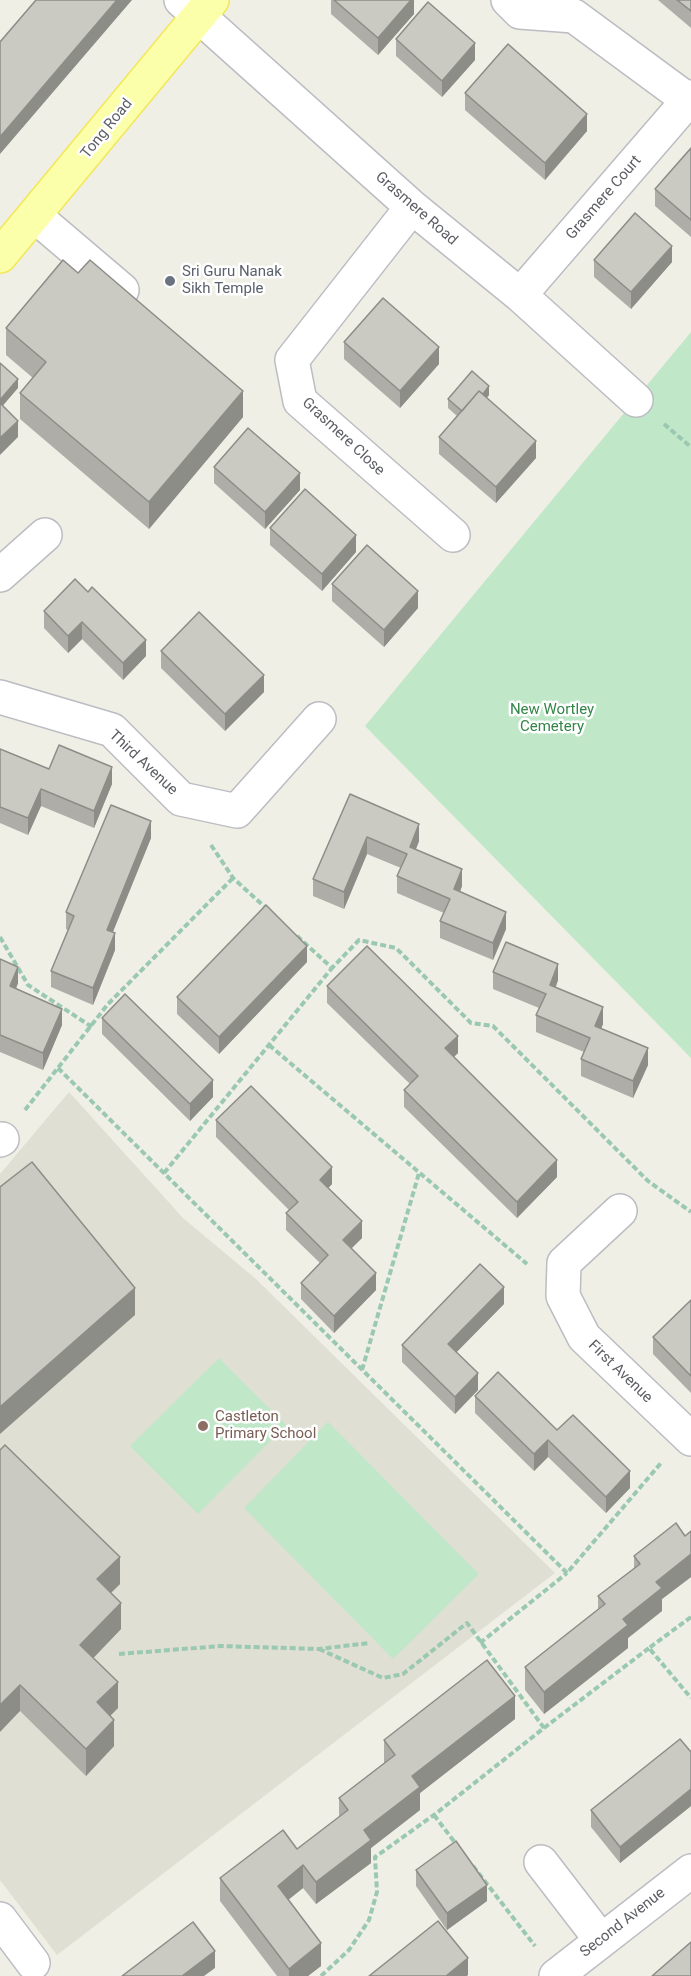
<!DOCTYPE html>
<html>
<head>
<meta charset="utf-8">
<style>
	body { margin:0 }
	canvas { display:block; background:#efefe5 }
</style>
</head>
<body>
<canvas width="691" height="1976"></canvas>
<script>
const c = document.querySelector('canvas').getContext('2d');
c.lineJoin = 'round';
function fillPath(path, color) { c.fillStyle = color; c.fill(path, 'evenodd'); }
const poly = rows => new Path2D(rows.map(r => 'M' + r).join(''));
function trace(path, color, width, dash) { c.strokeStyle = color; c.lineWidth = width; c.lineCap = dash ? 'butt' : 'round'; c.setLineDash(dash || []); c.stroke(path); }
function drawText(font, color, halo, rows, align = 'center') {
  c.font = font + ' Roboto,sans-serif'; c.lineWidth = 5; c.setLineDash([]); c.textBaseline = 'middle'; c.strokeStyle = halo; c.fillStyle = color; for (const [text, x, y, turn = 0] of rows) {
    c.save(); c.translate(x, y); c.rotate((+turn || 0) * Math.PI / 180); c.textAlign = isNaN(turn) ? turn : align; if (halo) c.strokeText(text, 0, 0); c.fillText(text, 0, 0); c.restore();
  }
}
const education = poly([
	[69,1092,183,1218,256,1279,555,1573,57,1955,0,1880,0,1174]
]);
const green = poly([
	[691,332,691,1058,365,726],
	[219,1358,286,1425,198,1514,130,1446],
	[328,1422,479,1574,393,1659,244,1508]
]);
const path = poly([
	[664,424,691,447],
	[211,845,233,878,267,909],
	[297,936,332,968,359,940,396,948,471,1023,493,1026,648,1181,691,1212],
	[0,937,28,985,92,1027],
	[269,1045,527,1264],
	[58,1068,567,1573,661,1463],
	[25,1110,108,1004,233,878],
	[164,1173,332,968],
	[362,1370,419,1173],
	[691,1617,649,1648,691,1698],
	[480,1643,567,1573],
	[319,1649,383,1678,403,1674,467,1623,544,1728],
	[119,1654,221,1646,319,1649,369,1643],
	[434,1815,456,1844],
	[473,1866,535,1946],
	[321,1976,349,1950,369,1920,377,1892,375,1857,434,1815,544,1728,649,1648]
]);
const minor = poly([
	[181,0,412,207,520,295,636,400],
	[508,0,520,12,574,16,688,100],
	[412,207,292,360,300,401,453,535],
	[35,216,122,290],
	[520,295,691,97],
	[0,575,45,535],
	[0,697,112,730,181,799,237,811,319,719],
	[0,1140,2,1139],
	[620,1211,564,1263,563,1296,584,1337,691,1439],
	[541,1862,601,1940],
	[0,1919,33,1963],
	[556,1976,691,1871]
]);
const major = poly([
	[0,256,212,0]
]);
const wall = poly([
	[331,0,414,0,414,14,378,55,331,14],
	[658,0,691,0,691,28],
	[396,39,475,60,442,97,396,56],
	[465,93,587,131,545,180,465,110],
	[691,148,691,237,655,206,655,189],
	[594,260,672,262,631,309,594,277],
	[78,273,243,417,149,529,20,419,20,393,33,378,6,355,6,328],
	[344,342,439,364,400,408,344,359],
	[489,395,487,398,536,458,496,503,439,454,439,437,457,416,448,408,448,399],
	[214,467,300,490,265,529,214,483],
	[270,528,356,552,322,591,270,545],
	[75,579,146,656,123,680,82,639,68,653,44,628,44,611],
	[332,584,418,608,384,647,332,601],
	[161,651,264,692,225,731,161,668],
	[0,749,49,769,112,784,94,828,41,806,28,835,0,823],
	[350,794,419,841,416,849,462,886,460,892,506,929,493,960,440,938,440,921,444,913,397,893,397,876,401,868,367,854,344,909,313,896,313,879],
	[151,838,113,932,115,950,93,1005,51,987,51,971,68,930,66,929,66,912],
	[0,959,18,983,16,989,62,1025,43,1070,0,1052],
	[307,962,219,1054,177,1014,177,997],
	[493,972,558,980,556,987,603,1024,601,1029,648,1065,633,1098,581,1076,581,1059,584,1052,536,1032,536,1015,539,1008,493,989],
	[327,986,458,1053,454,1057,557,1177,517,1218,404,1107,404,1090,410,1084,327,1003],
	[102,1018,213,1097,190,1121,102,1034],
	[216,1120,332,1184,328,1188,362,1238,351,1248,376,1290,334,1333,301,1299,301,1283,320,1263,286,1230,286,1213,289,1210,216,1137],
	[691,1300,691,1393,653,1354,653,1337],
	[504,1304,456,1352,478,1390,455,1414,402,1362,402,1345],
	[475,1396,557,1430,630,1488,606,1513,548,1457,534,1471,475,1413],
	[0,1450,120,1584,111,1593,121,1629,93,1658,118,1708,110,1716,114,1746,86,1776,20,1711],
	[691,1531,691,1577,662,1599,662,1611,628,1638,628,1648,544,1714,525,1690,525,1667,598,1609,598,1596,634,1568,634,1556,685,1536],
	[515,1719,420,1793,420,1810,371,1848,371,1863,316,1904,303,1888,288,1900,321,1966,308,1976,277,1976,220,1901,220,1878,297,1849,339,1817,339,1798,384,1763,384,1740],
	[691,1752,691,1806,620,1863,591,1827,591,1810],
	[416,1870,487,1901,447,1930,416,1886]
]);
const shadedWall = poly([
	[117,0,132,0,0,154,0,137],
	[411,0,414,0,414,14,378,55,378,38],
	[475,43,475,60,442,97,442,81],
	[587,114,587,131,545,180,545,163],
	[672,246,672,262,631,309,631,292],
	[439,347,439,364,400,408,400,391],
	[18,379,18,388,0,409,0,400],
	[489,386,489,395,466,423,466,414],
	[243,391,243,417,149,529,149,502],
	[18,421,18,437,0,455,0,438],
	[536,441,536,458,496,503,496,487],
	[300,473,300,490,265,529,265,512],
	[356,535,356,552,322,591,322,574],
	[418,591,418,608,384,647,384,630],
	[82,622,82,639,68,653,68,636],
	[146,640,146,656,123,680,123,663],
	[264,675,264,692,225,731,225,714],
	[112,767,112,784,94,828,94,811],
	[41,789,41,806,28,835,28,818],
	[151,821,151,838,107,946,107,930],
	[419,824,419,841,410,864,410,847],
	[367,837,367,854,344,909,344,892],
	[462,869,462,886,454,906,454,889],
	[506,912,506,929,493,960,493,943],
	[115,933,115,950,93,1005,93,988],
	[307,946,307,962,219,1054,219,1037],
	[558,964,558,980,550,1001,550,985],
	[18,967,18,983,10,1003,10,986],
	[603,1007,603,1024,595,1043,595,1026],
	[62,1009,62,1025,43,1070,43,1053],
	[458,1036,458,1053,445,1065,445,1048],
	[648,1048,648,1065,633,1098,633,1081],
	[213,1080,213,1097,190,1121,190,1104],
	[557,1160,557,1177,517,1218,517,1202],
	[332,1167,332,1184,320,1197,320,1180],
	[362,1221,362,1238,343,1257,343,1240],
	[376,1273,376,1290,334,1333,334,1316],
	[504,1287,504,1304,448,1361,448,1344],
	[135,1288,135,1315,0,1434,0,1407],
	[478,1373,478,1390,455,1414,455,1397],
	[548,1440,548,1457,534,1471,534,1454],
	[630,1471,630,1488,606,1513,606,1497],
	[691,1554,691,1577,662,1599,662,1611,628,1638,628,1648,544,1714,544,1692,623,1619,656,1582],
	[120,1557,120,1584,97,1606,97,1579],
	[121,1603,121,1629,80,1672,80,1645],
	[118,1682,118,1708,97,1729,97,1702],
	[20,1685,20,1711,0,1732,0,1705],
	[515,1696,515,1719,420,1793,420,1810,371,1848,371,1863,316,1904,316,1882,364,1830,412,1776],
	[114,1720,114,1746,86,1776,86,1749],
	[691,1789,691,1806,620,1863,620,1847],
	[303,1865,303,1888,278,1908,278,1886],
	[487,1885,487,1901,447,1930,447,1913],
	[321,1943,321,1966,308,1976,289,1976,289,1969],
	[215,1951,215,1968,204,1976,182,1976],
	[468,1958,468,1975,467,1976,446,1976]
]);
const building = poly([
	[36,0,117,0,0,137,0,42,36,0],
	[334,0,411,0,378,38,334,0],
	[677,0,691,0,691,11,677,0],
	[428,2,475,43,442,81,396,39,428,2],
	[508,44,587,114,545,163,465,93,508,44],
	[691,148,691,220,655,189,691,148],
	[635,213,672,246,631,292,594,260,635,213],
	[63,260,78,273,90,260,243,391,149,502,20,393,46,362,6,328,63,260],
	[383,298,439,347,400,391,344,342,383,298],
	[0,363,18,379,0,400,0,363],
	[472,371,489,386,483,394,479,391,462,411,448,399,472,371],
	[479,391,536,441,496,487,439,437,479,391],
	[0,403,18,421,0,438,0,403],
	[248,428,300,473,265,512,214,467,248,428],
	[305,489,356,535,322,574,270,528,305,489],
	[367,545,418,591,384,630,332,584,367,545],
	[75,579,88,592,92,587,146,640,123,663,82,622,68,636,44,611,75,579],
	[199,612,264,675,225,714,161,651,199,612],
	[59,745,112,767,94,811,41,789,28,818,0,807,0,749,49,769,59,745],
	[350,794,419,824,410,847,462,869,454,889,506,912,493,943,440,921,450,899,397,876,407,854,367,837,344,892,313,879,350,794],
	[111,805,151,821,107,930,115,933,93,988,51,971,74,916,66,912,111,805],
	[266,905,307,946,219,1037,177,997,266,905],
	[506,942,558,964,550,985,603,1007,595,1026,648,1048,633,1081,581,1059,590,1038,536,1015,546,994,493,972,506,942],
	[367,946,458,1036,445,1048,557,1160,517,1202,404,1090,418,1076,327,986,367,946],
	[0,959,18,967,10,986,62,1009,43,1053,0,1035,0,959],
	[125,994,213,1080,190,1104,102,1018,125,994],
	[251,1086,332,1167,320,1180,362,1221,343,1240,376,1273,334,1316,301,1283,328,1255,286,1213,298,1202,216,1120,251,1086],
	[32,1162,135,1288,0,1407,0,1187,32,1162],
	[480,1264,504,1287,448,1344,478,1373,455,1397,402,1345,480,1264],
	[691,1300,691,1376,653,1337,691,1300],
	[498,1372,557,1430,573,1415,630,1471,606,1497,548,1440,534,1454,475,1396,498,1372],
	[5,1445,120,1557,97,1579,121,1603,80,1645,118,1682,97,1702,114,1720,86,1749,20,1685,0,1705,0,1450,5,1445],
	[676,1523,685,1536,691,1531,691,1554,656,1582,662,1588,623,1619,628,1625,544,1692,525,1667,605,1604,598,1596,640,1564,634,1556,676,1523],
	[487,1660,515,1696,412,1776,420,1787,364,1830,371,1840,316,1882,303,1865,278,1886,321,1943,289,1969,220,1878,283,1830,297,1849,348,1810,339,1798,395,1755,384,1740,487,1660],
	[680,1739,691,1752,691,1789,620,1847,591,1810,680,1739],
	[456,1841,487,1885,447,1913,416,1870,456,1841],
	[438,1921,468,1958,446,1976,369,1976,438,1921],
	[193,1922,215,1951,182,1976,122,1976,193,1922],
	[691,1942,691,1976,652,1976,691,1942]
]);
const markers = [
	[170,281,6,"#6b7280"],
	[203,1426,6,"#8d6e63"]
];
const streetNames = [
	["Tong Road",107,129,-51],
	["Grasmere Court",604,198,-49],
	["Grasmere Road",416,209,41],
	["Grasmere Close",343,437,43],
	["Third Avenue",143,763,43],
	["First Avenue",620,1372,44],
	["Second Avenue",623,1923,-38]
];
const worshipNames = [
	["Sri Guru Nanak",182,272],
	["Sikh Temple",182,289]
];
const parkNames = [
	["New Wortley",552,710],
	["Cemetery",552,727]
];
const educationNames = [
	["Castleton",215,1417],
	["Primary School",215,1434]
];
fillPath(education, '#dfdfd3');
fillPath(green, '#c1e7c9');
trace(minor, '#bcbdc3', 36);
trace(major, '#f3e75a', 36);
trace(path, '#9ac8b1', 4, [6, 3]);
trace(minor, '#fff', 33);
trace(major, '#fcffaa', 33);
fillPath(wall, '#aeada7');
fillPath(shadedWall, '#8d8d88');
fillPath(building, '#cac9c2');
trace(building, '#8d8d88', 1.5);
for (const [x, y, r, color] of markers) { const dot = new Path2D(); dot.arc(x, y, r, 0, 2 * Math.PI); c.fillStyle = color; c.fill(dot); trace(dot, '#fff', 2); }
drawText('15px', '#5d5f65', '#fff', streetNames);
drawText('15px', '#5b616d', '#fff', worshipNames, 'left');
drawText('15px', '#348548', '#fff', parkNames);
drawText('15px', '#785e54', '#fff', educationNames, 'left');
</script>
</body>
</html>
